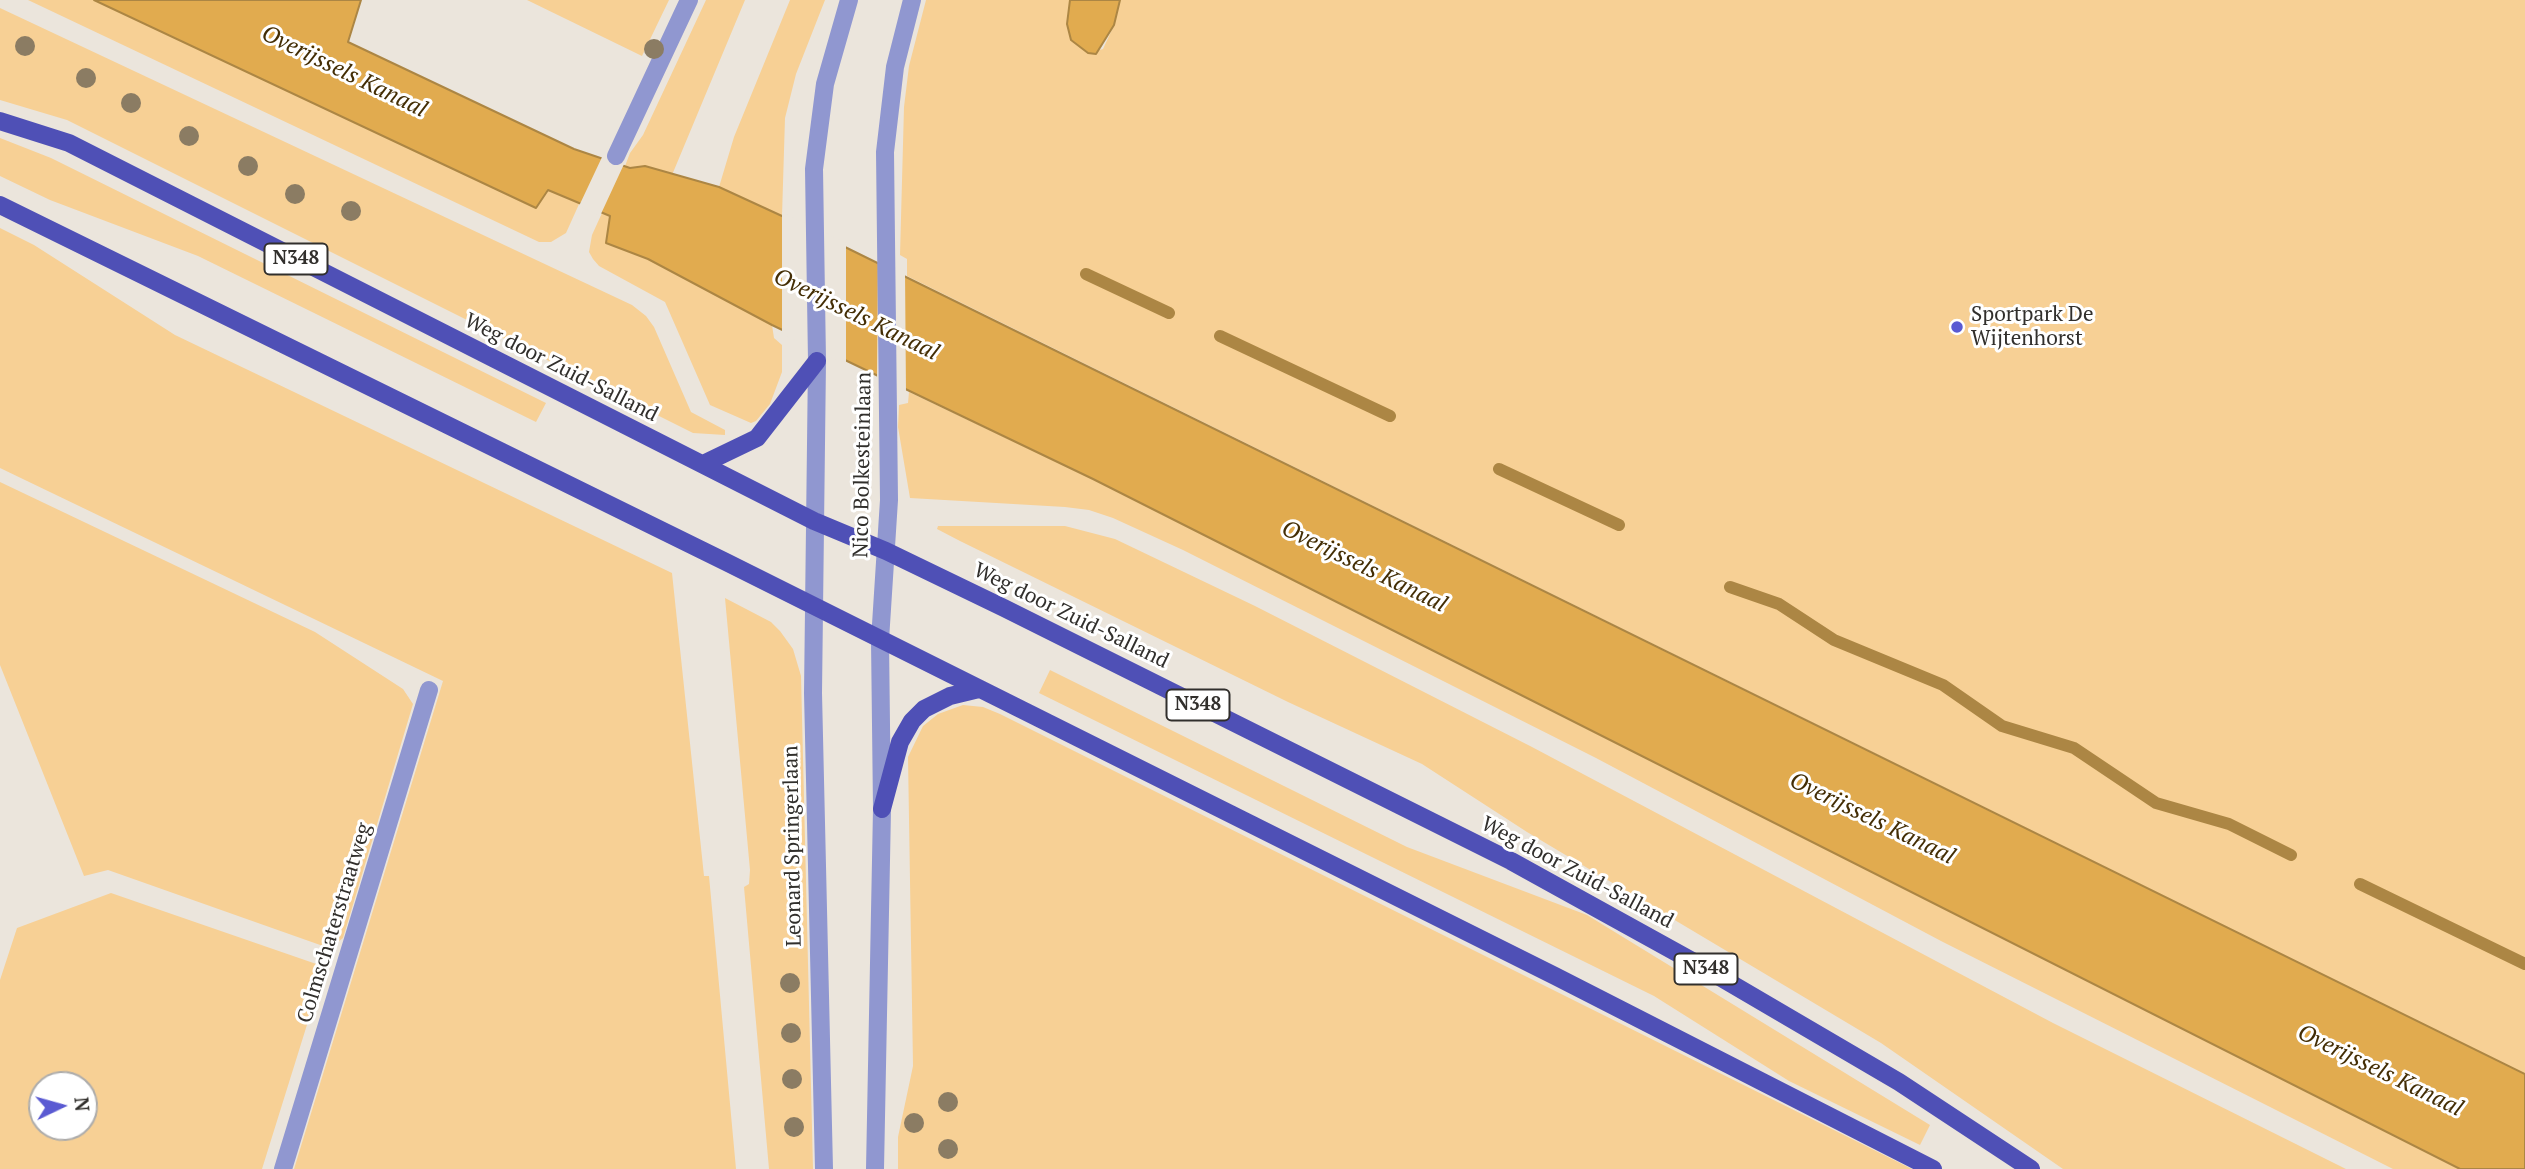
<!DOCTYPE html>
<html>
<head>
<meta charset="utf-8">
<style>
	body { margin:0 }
	#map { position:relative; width:2525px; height:1169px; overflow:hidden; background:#ebe5dc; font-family:"PT Serif",serif }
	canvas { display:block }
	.north { position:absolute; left:28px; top:1071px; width:70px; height:70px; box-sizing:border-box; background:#fff; border:2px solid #adacab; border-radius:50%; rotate:85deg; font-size:19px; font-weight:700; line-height:28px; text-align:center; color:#312f2c }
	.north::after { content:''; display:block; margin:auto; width:24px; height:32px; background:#5a5ad2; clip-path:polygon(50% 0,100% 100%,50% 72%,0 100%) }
</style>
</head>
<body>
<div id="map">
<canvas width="2525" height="1169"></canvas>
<div class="north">N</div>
</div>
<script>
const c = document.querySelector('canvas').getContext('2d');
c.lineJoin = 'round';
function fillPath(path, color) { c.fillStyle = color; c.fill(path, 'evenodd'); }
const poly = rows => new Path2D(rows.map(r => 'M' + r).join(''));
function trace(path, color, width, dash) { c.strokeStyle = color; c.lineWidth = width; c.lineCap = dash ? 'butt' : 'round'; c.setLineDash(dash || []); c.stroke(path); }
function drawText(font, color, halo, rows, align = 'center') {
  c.font = font + ' "PT Serif",serif'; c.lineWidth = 6; c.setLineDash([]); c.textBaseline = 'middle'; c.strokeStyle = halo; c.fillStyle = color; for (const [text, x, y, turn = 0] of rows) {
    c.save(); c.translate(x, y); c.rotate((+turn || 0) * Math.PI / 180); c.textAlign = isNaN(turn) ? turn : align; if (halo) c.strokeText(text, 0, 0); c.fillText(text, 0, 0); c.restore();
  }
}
const green = poly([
	[28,0,94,0,535,208,548,190,580,202,566,233,551,242,539,242],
	[527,0,669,0,642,56],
	[706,0,745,0,672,175,645,166,630,168,625,166,630,153,643,135],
	[790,0,825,0,796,74,785,118,782,216,719,187,734,137],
	[926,0,1070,0,1067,24,1071,40,1088,53,1103,49,1114,25,1120,0,2525,0,2525,1074,907,276,907,259,900,255,904,107,909,66],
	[0,8,632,305,646,316,654,327,691,412,725,430,725,435,693,433,67,120,0,100],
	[0,138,51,158,546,403,536,422,198,256,50,200,0,176],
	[602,213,610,216,606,243,648,259,772,325,774,338,782,345,782,372,770,404,756,421,751,423,710,405,665,302,599,266,593,259,589,252,592,235],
	[0,228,34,245,175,335,672,573,704,876,709,876,736,1169,294,1169,443,681,0,468],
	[909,392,1093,479,2460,1169,2393,1169,1941,941,1596,758,1183,550,1113,518,1089,510,1065,507,910,498,898,427,899,405,908,403],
	[0,482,315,632,403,689,413,704,343,938,338,942,323,946,108,870,84,876,0,665],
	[938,526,1065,526,1115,539,1255,606,1532,747,2053,1023,2346,1169,2063,1169,1881,1043,1527,832,1422,764,1288,702,960,541,937,529],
	[725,598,771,622,780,631,793,649,801,676,813,1169,769,1169,744,887,749,884,750,870],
	[1050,670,1407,847,1587,915,1930,1125,1920,1145,1789,1081,1654,996,1039,693],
	[963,705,983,707,1000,714,1912,1169,898,1169,898,1137,913,1066,908,757,923,726,938,714],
	[111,893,325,967,262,1169,0,1169,0,980,17,928],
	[42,1085,84,1085,84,1127,42,1127]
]);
const water = poly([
	[94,0,361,0,348,42,574,149,630,168,645,166,719,187,782,216,2525,1074,2525,1169,2460,1169,1093,479,772,325,648,259,606,243,610,216,548,190,536,208,94,0],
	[1070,0,1120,0,1114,25,1096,54,1088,53,1071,40,1067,24,1070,0]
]);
const pier = poly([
	[603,155,625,162,600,216,579,206],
	[782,212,846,243,846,365,782,334],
	[878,258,905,271,906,394,877,380]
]);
const stream = poly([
	[1086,274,1169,313],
	[1220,336,1390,416],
	[1499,469,1619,525],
	[1730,587,1779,604,1834,640,1943,685,2002,726,2074,748,2156,803,2229,824,2291,855],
	[2360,884,2525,964]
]);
const minor = poly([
	[616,156,689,0],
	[283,1169,429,690]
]);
const tertiary = poly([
	[824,1169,813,693,817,361,814,169,825,84,849,0],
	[875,1169,882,809,880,640,889,500,885,152,895,67,912,0]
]);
const primary = poly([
	[0,121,69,143,814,521,886,551,1004,608,1511,861,1701,966,1899,1082,2031,1169],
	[0,205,726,562,1555,976,1933,1169],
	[703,464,757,438,817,361],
	[882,809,900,742,912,721,924,709,950,696,979,689]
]);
const trees = [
	[25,46],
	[654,49],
	[86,78],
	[131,103],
	[189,136],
	[248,166],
	[295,194],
	[351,211],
	[790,983],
	[791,1033],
	[792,1079],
	[948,1102],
	[914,1123],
	[794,1127],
	[948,1149]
];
const markers = [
	[1957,327,7,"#5a5ad2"]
];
const shields = [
	[296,259,63],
	[1198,705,63],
	[1706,969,63]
];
const shieldNames = [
	["N348",296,259],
	["N348",1198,705],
	["N348",1706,969]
];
const poiNames = [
	["Sportpark De",1971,315],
	["Wijtenhorst",1971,339]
];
const streetNames = [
	["Weg door Zuid-Salland",561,368,27],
	["Nico Bolkesteinlaan",863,465,-89],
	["Weg door Zuid-Salland",1071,616,26],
	["Leonard Springerlaan",793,846,-91],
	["Weg door Zuid-Salland",1577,873,28],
	["Colmschaterstraatweg",335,923,-73]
];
const waterNames = [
	["Overijssels Kanaal",344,72,26],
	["Overijssels Kanaal",856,315,26],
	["Overijssels Kanaal",1364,567,26],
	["Overijssels Kanaal",1872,819,26],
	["Overijssels Kanaal",2380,1071,26]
];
fillPath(green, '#f7d095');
fillPath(water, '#e1ab4f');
trace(water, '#ac8644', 2);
fillPath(pier, '#ebe5dc');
trace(stream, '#ac8644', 12);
trace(minor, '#9097d0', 18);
trace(tertiary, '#9097d0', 18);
trace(primary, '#4f50b6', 18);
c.fillStyle = '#8b7c63';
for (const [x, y] of trees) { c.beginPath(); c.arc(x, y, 10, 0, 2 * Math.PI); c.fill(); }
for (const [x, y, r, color] of markers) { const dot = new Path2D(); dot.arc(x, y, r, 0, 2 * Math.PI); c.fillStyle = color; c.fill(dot); trace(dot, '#fff', 2.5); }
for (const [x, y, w] of shields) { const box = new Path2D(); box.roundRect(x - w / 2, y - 15.5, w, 31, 5); c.fillStyle = '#fff'; c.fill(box); trace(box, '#312f2c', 2); }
drawText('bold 19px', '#312f2c', null, shieldNames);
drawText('21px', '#312f2c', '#fff', poiNames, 'left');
drawText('21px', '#312f2c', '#fff', streetNames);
drawText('italic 23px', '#442e05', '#fff', waterNames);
</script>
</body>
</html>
